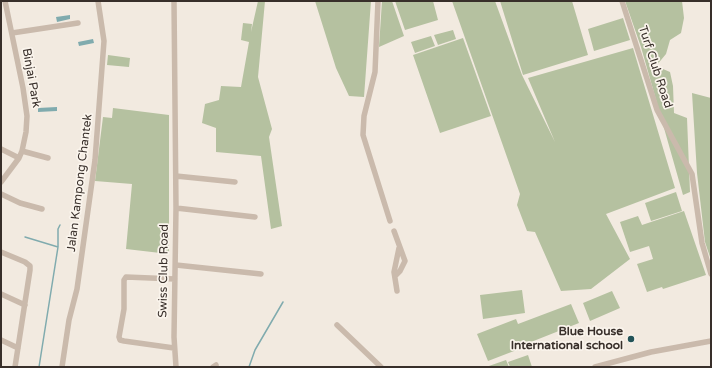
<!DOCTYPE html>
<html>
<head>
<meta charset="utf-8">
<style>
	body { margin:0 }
	#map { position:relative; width:712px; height:368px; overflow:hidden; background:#f2eae0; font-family:"Varela Round",sans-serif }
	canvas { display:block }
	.frame { position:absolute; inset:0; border:2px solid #382f2a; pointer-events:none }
</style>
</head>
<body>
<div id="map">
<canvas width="712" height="368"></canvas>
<div class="frame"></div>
</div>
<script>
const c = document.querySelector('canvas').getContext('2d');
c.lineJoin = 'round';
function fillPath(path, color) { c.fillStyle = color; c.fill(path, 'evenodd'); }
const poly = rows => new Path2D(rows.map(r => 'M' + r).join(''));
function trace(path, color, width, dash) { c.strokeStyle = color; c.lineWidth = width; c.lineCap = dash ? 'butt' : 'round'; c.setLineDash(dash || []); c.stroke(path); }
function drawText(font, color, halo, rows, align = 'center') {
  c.font = font + ' "Varela Round",sans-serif'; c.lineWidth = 3.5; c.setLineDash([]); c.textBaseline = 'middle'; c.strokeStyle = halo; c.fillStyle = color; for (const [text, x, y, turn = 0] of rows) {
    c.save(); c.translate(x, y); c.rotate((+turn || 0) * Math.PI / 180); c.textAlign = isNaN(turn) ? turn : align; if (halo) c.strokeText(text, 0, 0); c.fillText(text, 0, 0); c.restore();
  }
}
const green = poly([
	[258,1,265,1,258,77,272,129,269,137,282,226,271,229,261,156,216,152,216,128,202,123,205,104,219,100,221,86,241,87,249,42,241,40,243,23,252,24,251,32],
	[315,1,371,1,364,97,349,96,336,68],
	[382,1,392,1,404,36,379,47],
	[395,1,433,1,438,20,405,30],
	[452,1,495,1,522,75,555,142,528,78,633,48,675,188,606,214,630,259,591,289,561,291,535,232,527,231,517,205,520,194],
	[500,1,572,1,588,55,523,75],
	[625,1,682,1,684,18,681,33,670,40,666,54,656,66,670,72,673,86,674,113,687,118,690,192,683,195,641,47],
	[623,18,630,40,594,51,588,29],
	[453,30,456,39,438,45,434,35],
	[431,36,435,46,415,53,411,42],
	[463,38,491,116,440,133,413,55],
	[108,55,130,58,129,67,107,65],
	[692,93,711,98,711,260,705,242,697,173],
	[113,108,169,115,169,254,126,249,132,184,95,181,103,117,112,118],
	[676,192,682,211,651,221,645,203],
	[684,211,706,275,663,289,662,287,647,292,637,264,653,259,649,246,630,252,620,222,638,216,642,225],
	[522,290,525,313,483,319,480,295],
	[612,291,620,308,590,321,583,303],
	[571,304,579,323,526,344,527,346,488,361,477,334,516,319,518,324],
	[528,355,532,367,510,367,508,362],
	[506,360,509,367,486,367]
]);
const water = poly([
	[70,15,70,19,57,22,56,17],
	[93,39,94,43,79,46,78,42],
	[57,107,57,111,38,112,38,108]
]);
const stream = poly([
	[25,237,58,247],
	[39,367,58,247,58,229,60,225],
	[249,367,255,350,283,302]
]);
const minor = poly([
	[174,1,176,208,174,337,176,367],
	[378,1,375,72,364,116,363,135,390,221],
	[622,1,657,110,692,174,702,243,711,274],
	[12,33,78,23],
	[1,149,19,158],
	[22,151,48,158],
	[176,176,235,182],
	[1,182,19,158,22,151,26,132,27,116,23,88,5,1],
	[1,194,20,203,42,209],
	[176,208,255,217],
	[394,231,405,261,400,271,395,276],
	[1,252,25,262,30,266,30,270,15,367],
	[176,265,261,274],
	[397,291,394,272,399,248],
	[1,294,25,305],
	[337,325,381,367],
	[1,340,18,348],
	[174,348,124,341,120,340,119,337,124,309,124,280,126,277,175,279],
	[62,367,69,320,77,289,95,160,104,41,98,1],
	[213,367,216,365],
	[595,367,651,352,711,341]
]);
const markers = [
	[631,339,4,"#225358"]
];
const streetNames = [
	["Turf Club Road",655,67,72],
	["Binjai Park",31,78,80],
	["Jalan Kampong Chantek",80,183,-83],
	["Swiss Club Road",164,271,-89]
];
const poiNames = [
	["Blue House",623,332],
	["International school",623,346]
];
fillPath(green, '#b5c1a0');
fillPath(water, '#80abae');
trace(stream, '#80abae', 1.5);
trace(minor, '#cabaac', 5.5);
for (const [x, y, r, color] of markers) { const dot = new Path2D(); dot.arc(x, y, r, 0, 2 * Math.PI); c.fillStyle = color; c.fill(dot); trace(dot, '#faf4ec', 1.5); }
drawText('12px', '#382f2a', '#faf4ec', streetNames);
drawText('bold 12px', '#382f2a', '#faf4ec', poiNames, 'right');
</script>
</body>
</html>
